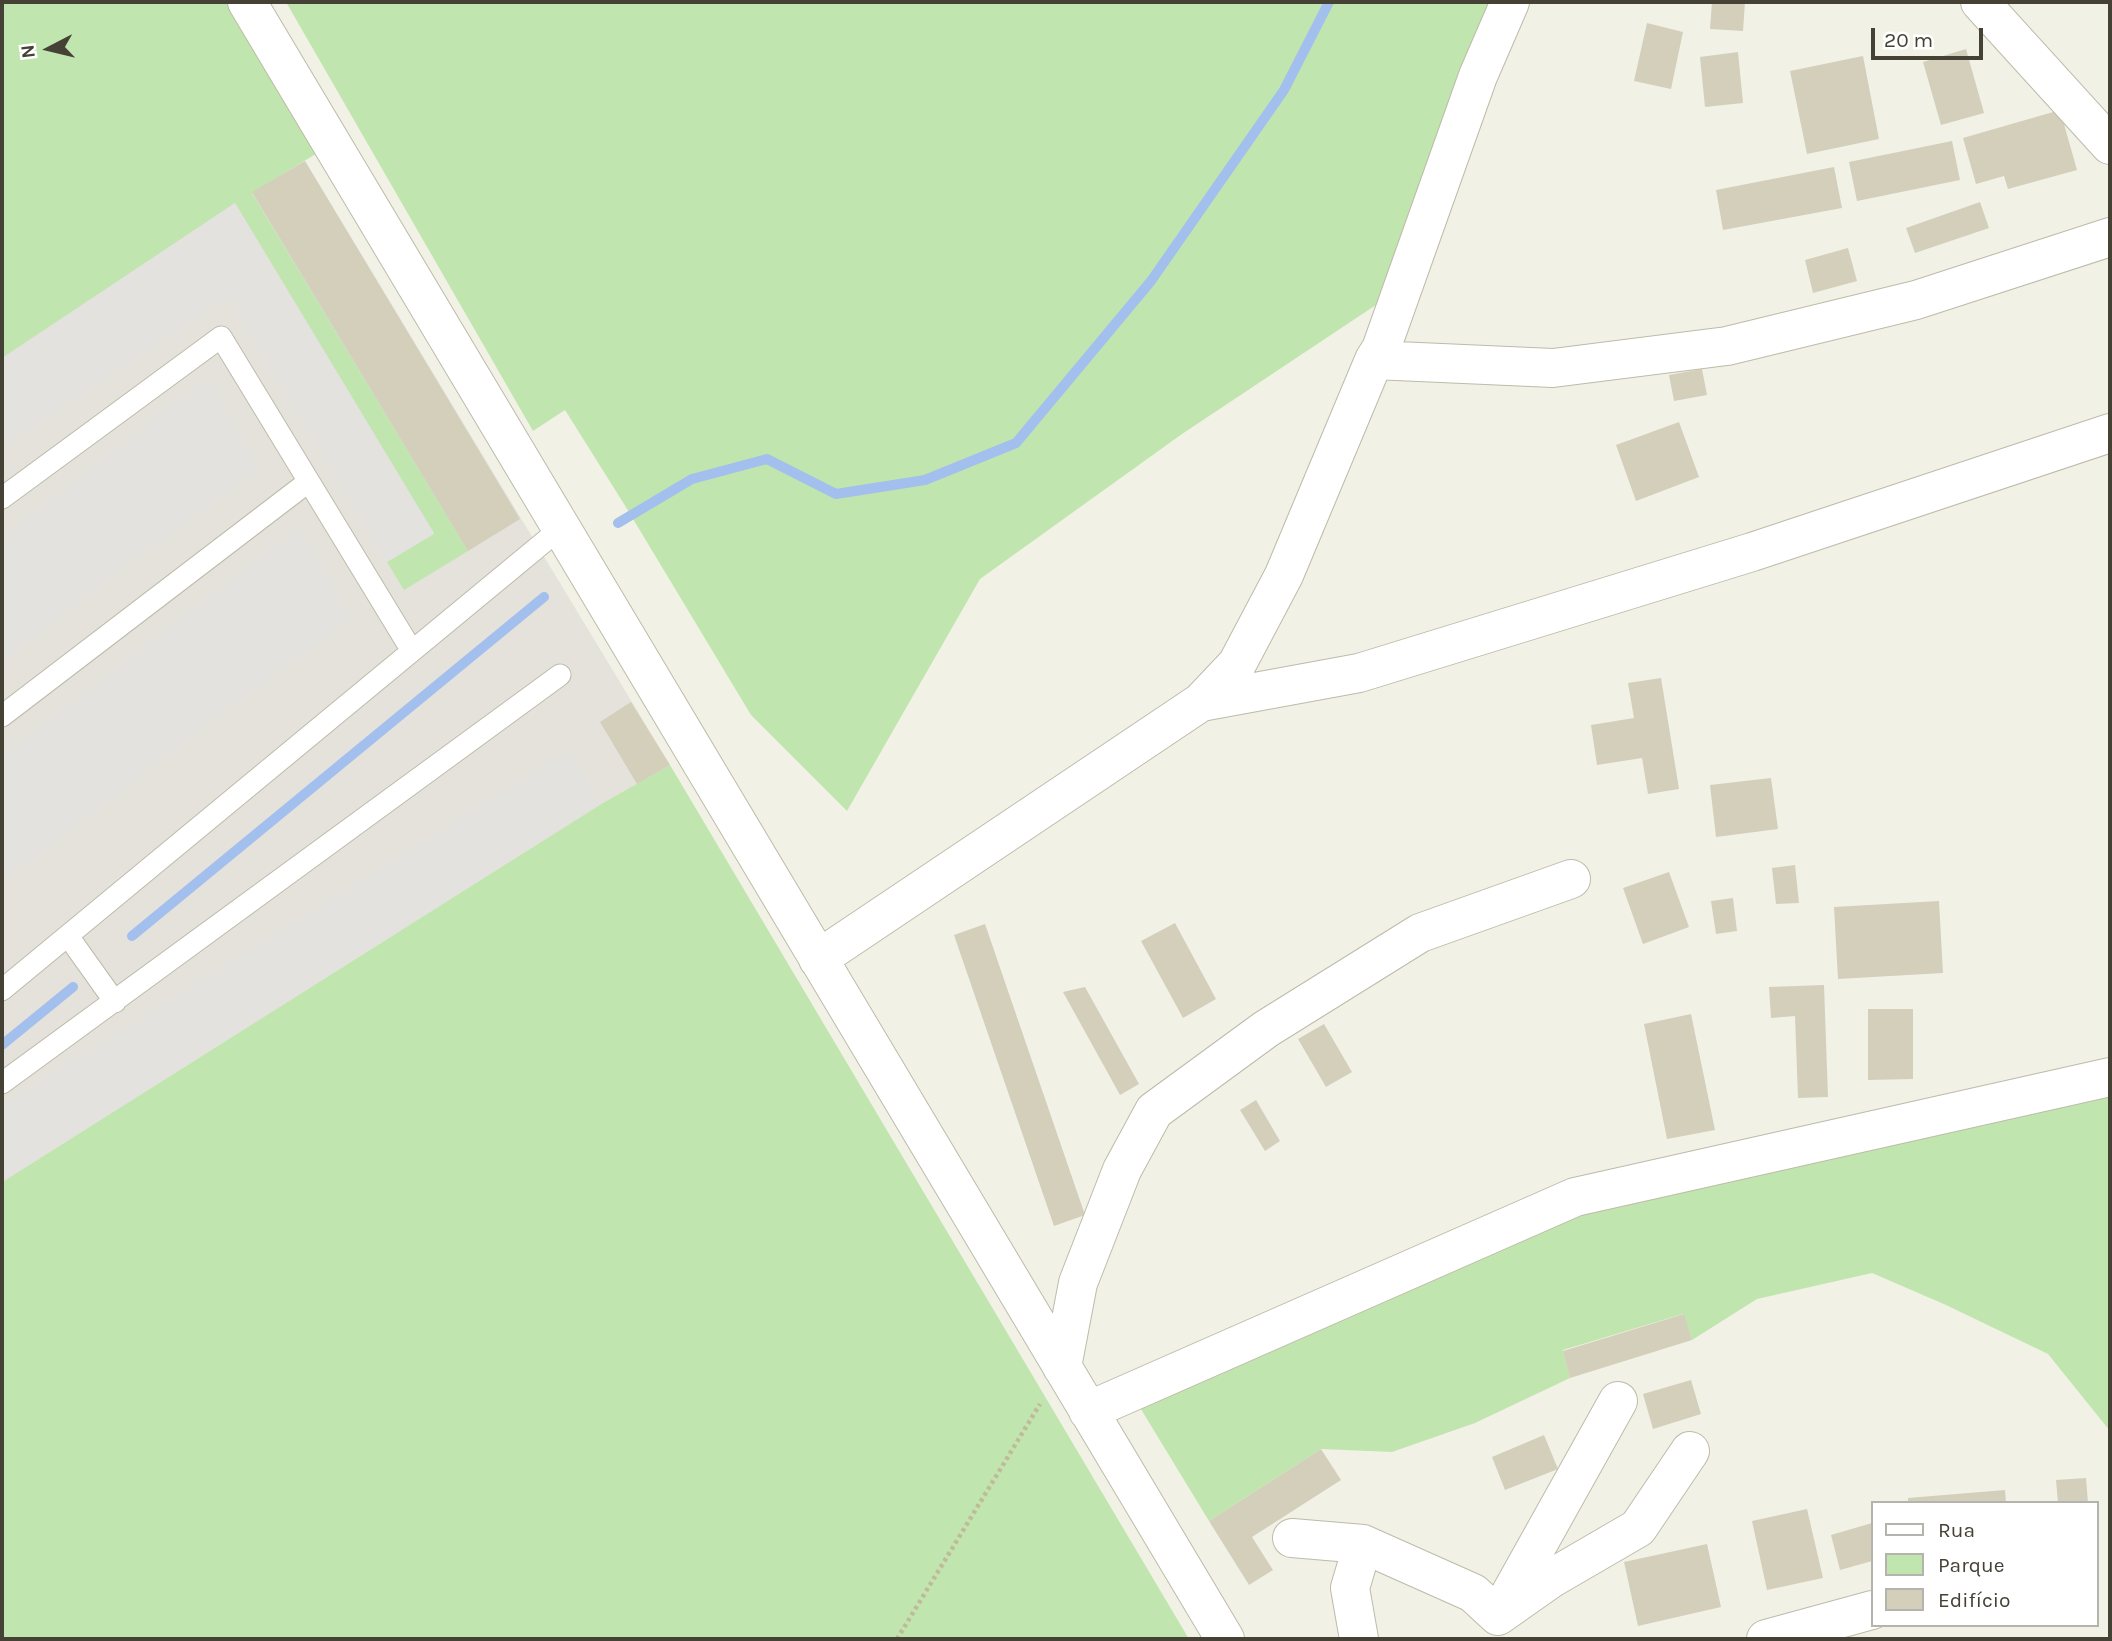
<!DOCTYPE html>
<html>
<head>
<meta charset="utf-8">
<style>
	body { margin:0 }
	#map { position:relative; width:2112px; height:1641px; overflow:hidden; background:#f2f1e6; font-family:Karla,sans-serif }
	canvas { display:block }
	.frame { position:absolute; inset:0; border:4px solid #454235; pointer-events:none }
	.legend { position:absolute; left:1871px; top:1501px; width:228px; height:126px; box-sizing:border-box; background:#fff; border:2px solid #b5b3ae; margin:0; padding:9px 12px; list-style:none; font-size:21px; color:#454235 }
	.legend li { display:flex; align-items:center; gap:14px; height:35px }
	.legend b { width:35px; border:2px solid #b5b3ae }
	.north { position:absolute; left:14px; top:14px; width:70px; height:70px; -webkit-text-stroke:5px #fff; paint-order:stroke; rotate:263deg; font-size:19px; font-weight:700; line-height:28px; text-align:center; color:#454235 }
	.north::after { content:''; display:block; margin:auto; width:24px; height:32px; background:#454235; clip-path:polygon(50% 0,100% 100%,50% 72%,0 100%) }
	.scale { position:absolute; left:1871px; top:28px; width:112px; height:32px; box-sizing:border-box; border:4px solid #454235; border-top:0; padding-left:9px; font-size:21px; line-height:24px; white-space:nowrap; color:#454235; -webkit-text-stroke:5px #fff; paint-order:stroke }
</style>
</head>
<body>
<div id="map">
<canvas width="2112" height="1641"></canvas>
<div class="frame"></div>
<ul class="legend">
<li><b style="height:9px;background:#fff"></b>Rua</li>
<li><b style="height:19px;background:#c1e5af"></b>Parque</li>
<li><b style="height:19px;background:#d3cfbb"></b>Edifício</li>
</ul>
<div class="north">N</div>
<div class="scale">20 m</div>
</div>
<script>
const c = document.querySelector('canvas').getContext('2d');
c.lineJoin = 'round';
function fillPath(path, color) { c.fillStyle = color; c.fill(path, 'evenodd'); }
const poly = rows => new Path2D(rows.map(r => 'M' + r).join(''));
function trace(path, color, width, dash) { c.strokeStyle = color; c.lineWidth = width; c.lineCap = dash ? 'butt' : 'round'; c.setLineDash(dash || []); c.stroke(path); }
const industrial = poly([
	[305,161,670,765,601,804,2,1182,2,341]
]);
const green = poly([
	[2,2,247,2,332,144,252,193,468,551,404,590,387,562,434,533,235,203,2,359],
	[286,2,1510,2,1403,287,1182,434,980,579,847,811,751,715,624,504,565,410,533,431],
	[670,765,1189,1639,2,1639,2,1182,601,804],
	[2110,1077,2110,1431,2048,1354,1946,1305,1872,1273,1757,1299,1692,1340,1683,1314,1563,1350,1570,1378,1475,1423,1392,1452,1321,1449,1209,1521,1139,1406,1575,1197]
]);
const parking = poly([
	[235,203,434,534,387,562,228,296,2,446,2,358],
	[207,379,259,469,110,577,2,662,2,537],
	[299,528,351,618,203,727,2,883,2,757],
	[568,751,601,804,2,1182,2,1106]
]);
const stream = poly([
	[618,523,692,479,767,459,836,494,925,480,1016,443,1151,281,1284,90,1329,2],
	[132,936,544,597],
	[2,1045,73,987]
]);
const building = poly([
	[1712,2,1745,2,1743,31,1710,29],
	[1647,23,1683,32,1671,89,1634,81],
	[1966,49,1984,113,1941,125,1923,62],
	[1738,52,1743,103,1705,107,1700,57],
	[1863,56,1879,139,1807,154,1790,71],
	[2060,110,2077,170,2008,189,2004,176,1976,184,1963,138],
	[1952,141,1960,180,1857,201,1849,162],
	[305,161,520,519,468,551,252,192],
	[1834,167,1842,208,1723,230,1716,190],
	[1980,202,1989,228,1915,253,1906,228],
	[1848,248,1857,281,1813,293,1805,260],
	[1702,369,1707,395,1674,401,1669,375],
	[1679,422,1699,477,1636,501,1616,445],
	[1661,678,1679,789,1648,794,1642,758,1597,765,1591,725,1634,718,1628,683],
	[631,702,670,765,637,784,600,722],
	[1771,778,1778,829,1716,837,1710,785],
	[1795,865,1799,903,1776,904,1772,868],
	[1669,872,1689,927,1643,944,1623,888],
	[1733,898,1737,931,1716,934,1711,901],
	[1939,901,1943,973,1838,979,1834,907],
	[1175,923,1216,999,1183,1018,1141,941],
	[985,924,1085,1215,1054,1226,954,935],
	[1824,985,1828,1097,1798,1098,1795,1016,1771,1018,1769,987],
	[1085,987,1139,1084,1120,1095,1063,992],
	[1868,1009,1913,1009,1913,1079,1868,1080],
	[1691,1014,1715,1130,1667,1139,1644,1024],
	[1324,1024,1352,1072,1326,1087,1298,1039],
	[1256,1100,1280,1141,1265,1151,1240,1110],
	[1684,1314,1692,1340,1570,1378,1563,1351],
	[1691,1380,1701,1414,1653,1429,1643,1394],
	[1544,1435,1558,1469,1505,1490,1492,1457],
	[1321,1449,1341,1480,1252,1537,1273,1570,1249,1585,1209,1521],
	[2086,1478,2088,1503,2058,1503,2056,1480],
	[2005,1490,2006,1503,1908,1503,1908,1498],
	[1807,1509,1823,1578,1767,1590,1752,1521],
	[1872,1523,1872,1561,1840,1570,1831,1535],
	[1707,1544,1721,1607,1638,1626,1624,1562]
]);
const path = poly([
	[897,1639,1040,1404]
]);
const lane = poly([
	[2,498,221,337,412,651],
	[2,716,308,482],
	[68,936,115,1002],
	[2,990,561,528],
	[2,1083,560,675]
]);
const street = poly([
	[247,2,1225,1639],
	[1980,2,2110,145],
	[1374,360,1553,368,1727,346,1916,300,2110,237],
	[1201,702,1359,673,1752,552,2110,433],
	[818,959,1201,702,1237,664,1284,575,1374,360,1381,349,1478,76,1510,2],
	[1062,1367,1078,1283,1122,1170,1154,1111,1266,1029,1420,933,1571,879],
	[1088,1411,1575,1197,2110,1077],
	[1292,1538,1363,1544,1473,1593,1498,1616,1552,1578,1638,1528,1690,1451],
	[1503,1607,1618,1401],
	[1359,1639,1350,1588,1363,1544],
	[1766,1639,1872,1610]
]);
fillPath(industrial, '#e4e2db');
fillPath(green, '#c1e5af');
fillPath(parking, '#e3e2de');
trace(stream, '#a3bfee', 10);
fillPath(building, '#d3cfbb');
trace(lane, '#bdbba9', 23);
trace(street, '#bdbba9', 40);
trace(path, '#bfba9a', 4.5, [3.5, 3.5]);
trace(lane, '#fff', 21);
trace(street, '#fff', 38);
</script>
</body>
</html>
